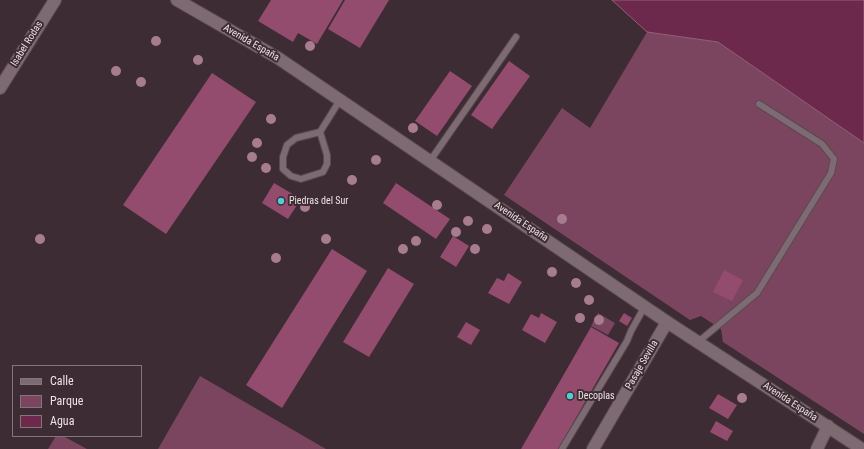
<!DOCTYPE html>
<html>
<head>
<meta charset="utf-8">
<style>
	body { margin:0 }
	#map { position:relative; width:864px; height:449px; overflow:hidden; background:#3d2c33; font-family:"Roboto Condensed",sans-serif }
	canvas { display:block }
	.legend { position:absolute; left:12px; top:365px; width:130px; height:72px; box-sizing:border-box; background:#3d2c33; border:1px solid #83757b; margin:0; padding:5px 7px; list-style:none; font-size:12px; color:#ede2e6 }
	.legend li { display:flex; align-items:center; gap:8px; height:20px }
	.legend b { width:20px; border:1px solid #83757b }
</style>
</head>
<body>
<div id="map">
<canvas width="864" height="449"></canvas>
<ul class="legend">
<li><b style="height:5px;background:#7e6a72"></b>Calle</li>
<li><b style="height:11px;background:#7b455f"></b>Parque</li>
<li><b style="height:11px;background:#6d294c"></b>Agua</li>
</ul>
</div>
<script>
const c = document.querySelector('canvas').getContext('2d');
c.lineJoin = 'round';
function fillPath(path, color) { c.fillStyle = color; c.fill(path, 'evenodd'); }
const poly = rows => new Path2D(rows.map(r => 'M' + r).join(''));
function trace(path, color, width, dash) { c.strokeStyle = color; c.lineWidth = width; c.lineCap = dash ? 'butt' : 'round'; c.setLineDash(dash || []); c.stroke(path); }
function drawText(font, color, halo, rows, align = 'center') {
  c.font = font + ' "Roboto Condensed",sans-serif'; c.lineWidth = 4; c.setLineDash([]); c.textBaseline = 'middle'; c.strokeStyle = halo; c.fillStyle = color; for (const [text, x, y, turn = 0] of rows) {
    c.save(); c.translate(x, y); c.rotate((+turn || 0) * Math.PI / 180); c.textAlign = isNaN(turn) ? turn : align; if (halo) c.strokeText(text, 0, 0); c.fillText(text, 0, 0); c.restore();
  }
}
const green = poly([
	[647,32,718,42,864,143,864,434,723,342,721,329,701,316,690,320,504,195,562,108,590,128],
	[598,313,615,323,608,335,591,326],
	[200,376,326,449,158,449],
	[56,436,63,436,87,449,48,449]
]);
const water = poly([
	[612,0,864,0,864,143,718,42,647,32,612,0]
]);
const building = poly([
	[271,0,343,0,317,44,298,33,293,42,258,21],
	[345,0,389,0,360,48,328,29],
	[509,61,530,76,492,129,471,115],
	[450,71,472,86,437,136,415,121],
	[212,73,256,102,166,234,123,205],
	[274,183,301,199,288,219,262,203],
	[396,183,450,219,436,239,383,203],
	[453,236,469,246,456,267,440,257],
	[332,249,367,271,282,408,246,385],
	[388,268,414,284,369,357,343,342],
	[724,270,743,280,732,301,713,292],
	[508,273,522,282,509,304,488,293,497,278,504,281],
	[541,313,557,322,545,343,522,330,531,314,539,318],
	[624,313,632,318,627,326,619,321],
	[466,322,480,330,471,345,457,337],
	[591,327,619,343,558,449,521,449],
	[718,394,737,405,728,419,709,408],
	[716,421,733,431,727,441,710,432]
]);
const service = poly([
	[320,132,327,155,327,164,323,172,301,179,291,176,283,169,283,157,287,145,296,138,320,132,340,100],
	[430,161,516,37],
	[698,342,757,293,831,173,834,159,822,144,759,104],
	[562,449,627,341,631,331,645,306]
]);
const minor = poly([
	[0,88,55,0],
	[593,449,667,322],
	[817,449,828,426]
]);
const secondary = poly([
	[177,0,278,58,667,322,862,449]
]);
const trees = [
	[156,41],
	[310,46],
	[198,60],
	[116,71],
	[141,82],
	[271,119],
	[413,128],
	[257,143],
	[252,157],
	[376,160],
	[266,168],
	[352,180],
	[437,205],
	[305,207],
	[562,219],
	[468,221],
	[487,229],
	[456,232],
	[40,239],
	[326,239],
	[416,241],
	[403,249],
	[475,249],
	[276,258],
	[552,272],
	[576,283],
	[589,300],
	[580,318],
	[599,320],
	[742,398]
];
const markers = [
	[281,201,4,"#51ccd4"],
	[570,396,4,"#51ccd4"]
];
const streetNames = [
	["Avenida España",251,43,30],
	["Isabel Rodas",27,44,-58],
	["Avenida España",521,222,34],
	["Pasaje Sevilla",642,365,-60],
	["Avenida España",790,402,33]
];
const poiNames = [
	["Piedras del Sur",289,201],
	["Decoplas",578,396]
];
fillPath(green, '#7b455f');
fillPath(water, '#6d294c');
trace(water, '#93607a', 1);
fillPath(building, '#934c6e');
trace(service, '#584a50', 8);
trace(minor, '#584a50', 14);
trace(secondary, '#584a50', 14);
trace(service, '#7e6a72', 6);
trace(minor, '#7e6a72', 12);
trace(secondary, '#7e6a72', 12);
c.fillStyle = '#a77c8e';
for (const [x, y] of trees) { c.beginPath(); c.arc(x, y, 5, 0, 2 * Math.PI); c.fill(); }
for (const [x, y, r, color] of markers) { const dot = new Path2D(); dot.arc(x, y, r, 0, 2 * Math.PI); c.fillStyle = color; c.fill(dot); trace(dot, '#3d2c33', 1.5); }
drawText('10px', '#ede2e6', '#3d2c33', streetNames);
drawText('10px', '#ede2e6', '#3d2c33', poiNames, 'left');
</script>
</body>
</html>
